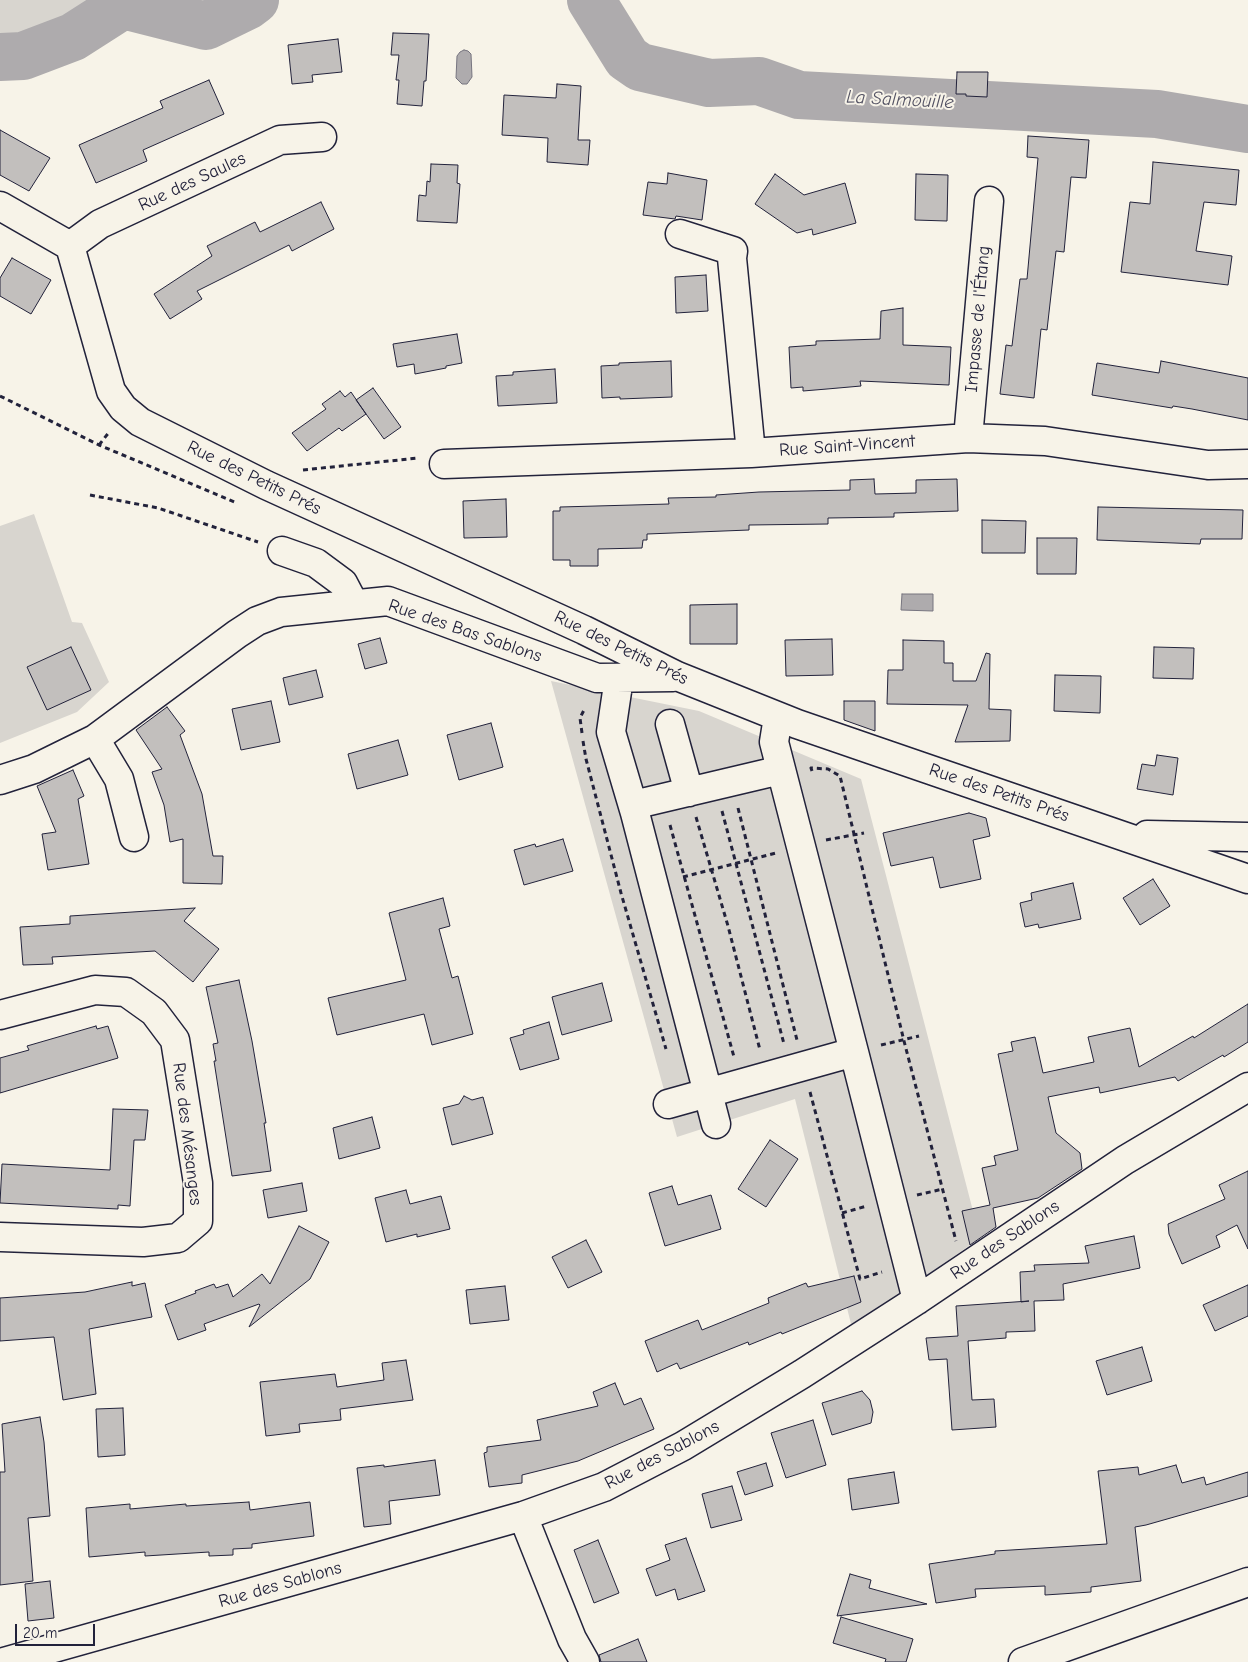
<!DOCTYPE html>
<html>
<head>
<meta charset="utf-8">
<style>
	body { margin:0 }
	#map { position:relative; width:1248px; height:1662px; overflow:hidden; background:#f7f3e8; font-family:"Comic Neue",sans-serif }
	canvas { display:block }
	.scale { position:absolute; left:15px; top:1624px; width:80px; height:22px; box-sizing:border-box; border:2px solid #22223b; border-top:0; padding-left:6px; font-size:15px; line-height:18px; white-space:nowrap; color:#22223b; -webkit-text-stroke:4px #f7f3e8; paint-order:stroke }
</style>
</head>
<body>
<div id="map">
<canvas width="1248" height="1662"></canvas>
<div class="scale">20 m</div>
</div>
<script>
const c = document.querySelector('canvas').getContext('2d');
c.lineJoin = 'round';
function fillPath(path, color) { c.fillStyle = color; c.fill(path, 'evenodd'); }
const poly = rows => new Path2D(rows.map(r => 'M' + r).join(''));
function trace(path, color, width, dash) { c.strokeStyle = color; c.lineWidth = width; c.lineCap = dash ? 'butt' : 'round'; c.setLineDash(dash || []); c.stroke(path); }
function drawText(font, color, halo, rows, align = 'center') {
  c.font = font + ' "Comic Neue",sans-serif'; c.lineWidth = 4; c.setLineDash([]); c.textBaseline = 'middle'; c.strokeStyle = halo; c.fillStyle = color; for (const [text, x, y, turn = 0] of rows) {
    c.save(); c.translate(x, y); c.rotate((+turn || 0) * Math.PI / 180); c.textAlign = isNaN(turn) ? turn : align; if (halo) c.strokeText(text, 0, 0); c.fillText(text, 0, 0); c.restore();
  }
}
const green = poly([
	[0,0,276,0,247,8,205,33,168,33,128,14,108,15,49,66,28,71,0,67],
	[34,514,72,622,82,623,109,682,77,712,0,743,0,526],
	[551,681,699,711,861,779,980,1238,852,1328,795,1099,677,1137]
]);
const water = poly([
	[464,50,468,51,471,54,472,77,467,84,462,84,456,78,457,56,460,52,464,50],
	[902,594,933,594,933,611,901,610,902,594]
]);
const river = poly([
	[591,0,627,58,640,67,709,83,759,81,799,95,1157,114,1248,129],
	[0,57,23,56,73,37,123,5,206,26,247,6,255,0]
]);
const building = poly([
	[393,33,429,34,426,81,424,81,422,106,397,104,399,80,396,80,399,55,391,55,393,33],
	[338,39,342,72,312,75,313,82,292,84,288,45,338,39],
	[957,72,988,72,987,97,966,96,966,94,956,94,957,72],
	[209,80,224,114,143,150,147,161,96,183,79,145,163,108,160,101,209,80],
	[557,84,581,86,578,140,590,140,588,165,547,162,548,138,502,135,504,95,556,98,557,84],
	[0,130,50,158,29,191,0,175,0,130],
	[1028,136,1089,140,1086,178,1071,177,1064,252,1056,251,1047,330,1041,329,1034,398,1000,394,1006,345,1012,346,1020,279,1027,279,1038,158,1027,157,1028,136],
	[1153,162,1239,170,1236,205,1204,202,1196,251,1232,256,1228,285,1121,272,1130,202,1150,204,1153,162],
	[431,164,458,165,457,183,460,184,457,223,417,221,419,195,426,196,427,181,430,182,431,164],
	[668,173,707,180,702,220,676,216,675,219,643,215,648,182,667,184,668,173],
	[775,174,804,195,845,183,856,223,813,235,812,229,797,233,755,204,775,174],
	[916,174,948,175,947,221,915,220,916,174],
	[321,202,334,229,292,251,289,245,197,291,202,299,170,319,154,294,212,256,207,246,255,222,260,232,321,202],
	[12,258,51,280,31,314,0,296,0,278,12,258],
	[706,275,708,311,676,313,675,277,706,275],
	[903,308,903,345,951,347,949,385,860,381,861,386,827,389,803,391,803,387,791,388,789,347,816,345,816,341,880,339,881,311,903,308],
	[457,334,462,363,446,366,446,368,415,374,414,364,397,367,393,344,457,334],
	[671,361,672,397,620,399,620,397,602,398,601,366,619,365,619,363,671,361],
	[1161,361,1248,378,1248,420,1192,409,1173,406,1172,408,1092,395,1097,363,1159,373,1161,361],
	[555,369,557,403,498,406,496,376,513,375,513,372,555,369],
	[373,388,401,427,384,439,356,400,373,388],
	[340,391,345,397,351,392,366,414,342,431,339,428,307,451,292,433,326,409,322,404,340,391],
	[874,479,875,494,916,493,916,480,957,479,958,511,894,513,894,517,828,518,828,524,749,525,749,530,647,534,647,540,643,540,642,548,598,549,598,566,570,566,570,560,553,560,553,511,560,511,560,507,669,504,668,498,716,497,716,495,759,492,850,490,850,480,874,479],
	[506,499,507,537,464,538,463,501,506,499],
	[1098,507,1243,510,1242,539,1201,539,1200,544,1097,540,1098,507],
	[982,520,1026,521,1025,553,982,553,982,520],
	[1037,538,1077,538,1076,574,1037,574,1037,538],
	[737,604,737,644,690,644,690,605,737,604],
	[380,638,387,663,365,669,358,644,380,638],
	[832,639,833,675,786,676,785,640,832,639],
	[903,640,944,641,944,663,953,663,953,681,976,681,986,653,990,654,989,709,1011,710,1010,741,955,742,968,705,887,704,888,670,903,670,903,640],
	[71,647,91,690,47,710,27,667,71,647],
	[1154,647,1194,648,1193,679,1153,678,1154,647],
	[316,670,323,697,289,705,283,678,316,670],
	[1055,675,1101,676,1100,713,1054,711,1055,675],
	[271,701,280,742,241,750,232,709,271,701],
	[844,701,875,701,875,731,844,720,844,701],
	[167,707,185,731,180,735,202,794,213,856,223,856,222,884,183,883,183,839,170,842,164,805,152,772,162,769,136,730,167,707],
	[491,723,503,767,459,780,447,735,491,723],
	[398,740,408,775,357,789,348,754,398,740],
	[1157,755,1178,758,1173,795,1137,789,1142,764,1155,766,1157,755],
	[73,770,84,796,78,799,89,864,48,870,42,834,56,832,37,786,73,770],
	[969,813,986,818,990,836,973,840,981,879,940,888,933,857,891,866,883,833,969,813],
	[563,839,573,871,524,885,514,850,535,844,536,847,563,839],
	[1153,879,1170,906,1140,925,1123,898,1153,879],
	[1073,883,1081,919,1039,928,1038,924,1025,927,1020,903,1032,900,1031,893,1073,883],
	[443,898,450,926,439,929,452,978,458,976,473,1034,432,1045,424,1014,337,1035,328,998,406,980,389,913,443,898],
	[195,908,184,921,219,949,193,982,155,951,52,957,53,964,23,965,20,927,70,924,70,916,195,908],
	[239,980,252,1041,266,1123,264,1123,271,1171,232,1176,214,1061,216,1061,213,1044,218,1043,206,987,239,980],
	[602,983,612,1021,562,1035,552,997,602,983],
	[1248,1004,1248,1042,1224,1057,1223,1055,1178,1081,1175,1077,1100,1093,1099,1087,1048,1097,1056,1133,1080,1153,1082,1169,1038,1198,993,1208,996,1227,970,1245,962,1211,990,1205,982,1168,996,1165,994,1156,1018,1150,998,1054,1013,1051,1011,1042,1035,1037,1043,1073,1094,1062,1088,1037,1130,1028,1139,1067,1193,1036,1194,1038,1248,1004],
	[549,1022,559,1059,520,1070,510,1038,524,1034,523,1030,549,1022],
	[96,1026,97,1029,108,1026,118,1058,0,1093,0,1058,29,1050,27,1046,96,1026],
	[464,1096,472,1100,483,1097,493,1134,452,1145,443,1108,459,1104,464,1096],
	[113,1109,148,1110,145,1140,134,1140,130,1206,118,1205,118,1209,0,1203,2,1164,110,1170,113,1109],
	[372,1117,380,1148,339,1159,333,1128,372,1117],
	[770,1140,798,1159,766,1207,738,1189,770,1140],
	[1248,1171,1248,1249,1237,1225,1216,1236,1220,1247,1182,1264,1169,1234,1168,1224,1225,1199,1219,1185,1248,1171],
	[302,1183,307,1211,268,1218,263,1190,302,1183],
	[672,1186,678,1205,711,1195,721,1229,665,1246,649,1193,672,1186],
	[406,1190,410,1204,441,1196,450,1229,417,1237,417,1234,386,1242,375,1198,406,1190],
	[299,1226,329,1242,310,1279,249,1327,260,1305,259,1304,204,1324,206,1330,178,1340,165,1305,196,1293,195,1291,214,1284,216,1288,228,1284,233,1297,262,1274,270,1284,299,1226],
	[1134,1236,1140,1268,1063,1284,1064,1300,1034,1301,1035,1331,1006,1332,1006,1338,968,1341,972,1400,994,1399,996,1427,952,1430,947,1359,929,1360,926,1338,958,1336,956,1306,1029,1301,1021,1302,1020,1272,1035,1271,1034,1265,1089,1263,1085,1246,1134,1236],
	[586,1240,602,1272,568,1288,552,1257,586,1240],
	[854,1276,861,1302,782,1334,781,1332,749,1345,748,1342,680,1369,677,1363,657,1372,645,1341,698,1320,702,1330,769,1303,768,1298,806,1283,808,1287,854,1276],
	[132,1282,132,1286,145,1283,152,1317,89,1329,96,1394,63,1400,54,1337,0,1341,0,1298,85,1292,132,1282],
	[1248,1285,1248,1316,1215,1331,1203,1305,1248,1285],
	[505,1286,509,1320,470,1324,466,1290,505,1286],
	[1142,1347,1152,1381,1107,1395,1096,1361,1142,1347],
	[406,1360,413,1400,340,1409,341,1420,299,1424,300,1432,266,1436,260,1382,335,1374,337,1387,384,1380,382,1363,406,1360],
	[615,1383,624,1405,641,1398,654,1429,578,1461,522,1475,522,1483,489,1487,484,1453,487,1452,487,1447,541,1440,537,1420,598,1406,593,1392,615,1383],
	[862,1391,870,1400,873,1412,871,1423,832,1435,822,1403,862,1391],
	[123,1408,125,1455,98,1457,96,1409,123,1408],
	[40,1417,44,1442,50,1516,28,1518,33,1581,0,1585,0,1472,5,1472,2,1424,40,1417],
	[813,1420,826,1465,786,1478,771,1433,813,1420],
	[435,1460,440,1495,389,1501,391,1524,364,1527,357,1468,384,1465,384,1467,435,1460],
	[766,1463,773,1486,745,1495,737,1472,766,1463],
	[1176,1465,1182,1483,1204,1477,1206,1485,1248,1472,1248,1496,1146,1525,1135,1527,1141,1581,1091,1587,1091,1592,1045,1595,1045,1586,975,1589,976,1597,936,1603,929,1564,995,1554,995,1551,1107,1544,1098,1471,1138,1467,1139,1475,1176,1465],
	[894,1472,899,1503,852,1510,848,1479,894,1472],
	[732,1486,742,1520,711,1528,702,1494,732,1486],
	[249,1502,250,1510,310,1502,314,1536,252,1544,252,1548,233,1549,233,1555,209,1556,209,1552,145,1556,145,1552,89,1557,86,1508,130,1504,130,1509,186,1504,186,1506,249,1502],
	[686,1538,705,1591,678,1600,675,1589,656,1596,646,1569,670,1560,665,1545,686,1538],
	[598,1540,619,1593,594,1603,574,1550,598,1540],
	[850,1574,871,1580,869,1588,927,1604,837,1616,850,1574],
	[50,1581,54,1618,28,1621,25,1584,50,1581],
	[841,1617,913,1639,906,1662,885,1662,886,1659,833,1643,841,1617],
	[638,1639,647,1662,601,1662,599,1655,638,1639]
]);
const path = poly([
	[0,396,99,445,237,503],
	[99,445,110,431],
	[303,470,418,458],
	[90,495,158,508,258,542],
	[582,733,580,718,585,708],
	[583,741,586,759,621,893,666,1049],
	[812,771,811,768,828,769,840,776,904,1041,956,1241],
	[738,808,797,1040],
	[722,811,784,1044],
	[696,817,728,926,760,1050],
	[670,825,734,1057],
	[826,840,864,833],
	[683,877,776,853],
	[881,1045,919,1036],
	[810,1092,860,1279,882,1272],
	[917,1195,943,1189],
	[842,1213,867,1206]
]);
const minor = poly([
	[0,206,70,246,100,224,280,140,322,137],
	[680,234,733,251,732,258,751,453],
	[70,246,111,391,123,408,140,422,266,485,584,630,677,676,797,724,1248,879],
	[968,438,989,201],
	[444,464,751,453,968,438,1045,441,1208,465,1248,464],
	[282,551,316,563,343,583,354,604],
	[619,678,611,732,635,813,716,1124],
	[778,717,774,742,854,1052],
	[670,724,689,792],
	[95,739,119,779,134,837],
	[0,780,34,769,95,739,237,634,257,621,281,612,388,601,597,678,673,677],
	[633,805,781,770],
	[1147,835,1248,837],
	[0,1015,95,990,126,992,154,1012,175,1040,198,1183,198,1221,178,1238,143,1242,0,1237],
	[668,1104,854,1052,917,1300],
	[523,1516,572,1639,585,1662],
	[4,1662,523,1516,604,1487,683,1446,802,1374,917,1300,1125,1160,1248,1087],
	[1023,1662,1248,1582]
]);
const streetNames = [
	["Rue des Saules",192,182,-25],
	["Impasse de l'Étang",978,319,-85],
	["Rue Saint-Vincent",847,446,-4],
	["Rue des Petits Prés",254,478,26],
	["Rue des Bas Sablons",465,631,19],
	["Rue des Petits Prés",621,648,26],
	["Rue des Petits Prés",999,793,19],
	["Rue des Mésanges",187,1134,83],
	["Rue des Sablons",1005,1240,-34],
	["Rue des Sablons",662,1455,-28],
	["Rue des Sablons",280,1585,-16]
];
const waterNames = [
	["La Salmouille",900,100,3]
];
fillPath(green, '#d8d5cf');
fillPath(water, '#aeabad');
trace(water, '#76747f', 1);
trace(river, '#aeabad', 48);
fillPath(building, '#c2bfbd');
trace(building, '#22223b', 1);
trace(minor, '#22223b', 31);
trace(path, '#22223b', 3, [5, 4]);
trace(minor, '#f7f3e8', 28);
drawText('18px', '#22223b', '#f7f3e8', streetNames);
drawText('italic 19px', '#535263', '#f7f3e8', waterNames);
</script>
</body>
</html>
